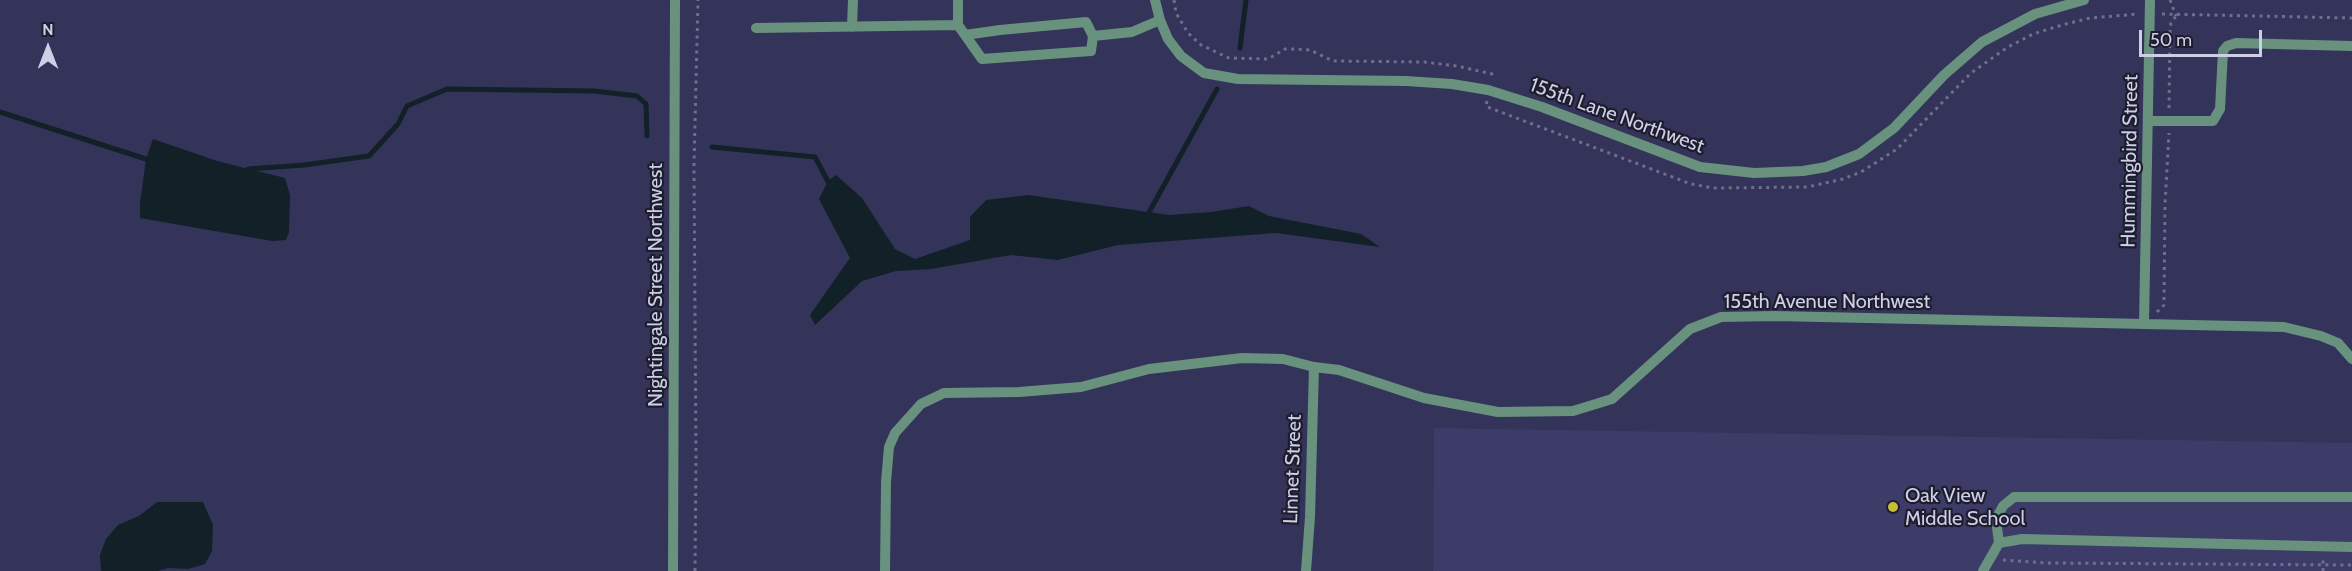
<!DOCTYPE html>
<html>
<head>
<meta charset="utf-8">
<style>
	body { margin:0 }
	#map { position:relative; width:2352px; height:571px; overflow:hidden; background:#343359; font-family:Cabin,sans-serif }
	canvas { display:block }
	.north { position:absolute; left:18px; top:18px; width:60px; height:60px; -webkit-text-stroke:4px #1d1d2e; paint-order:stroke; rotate:0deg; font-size:16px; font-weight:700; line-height:24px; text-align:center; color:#cecfe7 }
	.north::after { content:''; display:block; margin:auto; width:21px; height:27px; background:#cecfe7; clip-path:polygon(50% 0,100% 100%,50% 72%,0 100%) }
	.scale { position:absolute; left:2139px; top:30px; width:123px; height:27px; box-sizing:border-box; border:3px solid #cecfe7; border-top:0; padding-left:8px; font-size:18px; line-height:21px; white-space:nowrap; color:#cecfe7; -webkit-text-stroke:4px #1d1d2e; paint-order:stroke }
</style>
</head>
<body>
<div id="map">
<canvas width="2352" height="571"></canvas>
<div class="north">N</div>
<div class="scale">50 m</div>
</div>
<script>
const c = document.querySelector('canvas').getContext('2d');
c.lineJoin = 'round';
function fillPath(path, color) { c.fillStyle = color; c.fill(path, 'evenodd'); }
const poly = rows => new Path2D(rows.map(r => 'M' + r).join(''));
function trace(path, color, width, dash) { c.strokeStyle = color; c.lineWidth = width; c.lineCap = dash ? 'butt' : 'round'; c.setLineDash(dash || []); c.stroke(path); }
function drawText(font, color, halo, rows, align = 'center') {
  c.font = font + ' Cabin,sans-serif'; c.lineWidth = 4.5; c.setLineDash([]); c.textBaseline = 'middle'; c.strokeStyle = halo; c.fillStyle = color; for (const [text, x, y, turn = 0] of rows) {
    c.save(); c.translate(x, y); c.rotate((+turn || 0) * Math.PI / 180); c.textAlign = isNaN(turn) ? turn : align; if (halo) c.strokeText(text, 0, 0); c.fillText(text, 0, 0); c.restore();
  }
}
const built = poly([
	[1434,428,2352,443,2352,571,1433,571]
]);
const water = poly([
	[153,139,217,161,285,178,290,195,289,232,286,240,272,241,140,218,140,203,146,159],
	[836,175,862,198,895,249,915,259,970,240,970,217,986,200,1028,195,1169,215,1211,212,1249,206,1269,216,1361,234,1380,247,1276,233,1118,245,1058,260,1011,255,931,269,896,271,862,281,815,325,810,315,850,258,819,199,828,181],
	[157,502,203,502,213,525,212,551,205,564,188,569,168,568,158,571,101,571,100,555,106,539,118,525,139,516]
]);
const stream = poly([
	[1240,48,1246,0],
	[0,112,146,159],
	[712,147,815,157,831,187],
	[248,169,304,165,369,156,398,124,407,106,447,89,594,91,637,96,646,104,647,136],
	[1147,216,1217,89]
]);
const path = poly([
	[1174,0,1176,13,1188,33,1201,45,1229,58,1268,59,1285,49,1295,49,1310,50,1333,61,1424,62,1457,66,1492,74,1491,77],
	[2170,0,2176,16],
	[2162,14,2352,18],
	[1487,101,1486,106,1490,108,1691,184,1714,188,1807,187,1843,179,1861,172,1897,149,1971,73,2008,47,2033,34,2062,25,2090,18,2138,14],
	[2169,108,2170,32,2171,23,2176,16],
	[2157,312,2164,305,2165,204,2169,133],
	[2003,560,2047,563,2352,565],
	[695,571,696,459,694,165,698,0],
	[2323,571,2323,558]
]);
const minor = poly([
	[958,0,958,25],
	[1155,0,1160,20,1168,39,1181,56,1204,73,1238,79,1406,81,1452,84,1488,90,1542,107,1700,167,1754,173,1803,171,1826,167,1859,154,1894,128,1944,75,1982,42,2035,14,2084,0],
	[852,27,853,0],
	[756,28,958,25,982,59,1091,51,1093,36,1132,32,1160,20],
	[965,35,1000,30,1086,22,1093,36],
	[2149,121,2213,121,2220,109,2223,51,2227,46,2236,43,2352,46],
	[2144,323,2150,0],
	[1999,543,1996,519,2003,506,2014,497,2352,497],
	[1999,543,2022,539,2352,547],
	[673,571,675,0],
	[885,571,886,482,889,447,895,433,921,404,944,393,1019,392,1081,387,1149,369,1242,358,1283,359,1314,367,1339,370,1424,398,1498,412,1573,411,1612,399,1690,329,1721,317,1775,316,2284,327,2321,336,2338,343,2352,359],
	[1306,571,1310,517,1314,367],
	[1983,571,1999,543]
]);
const markers = [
	[1893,507,6,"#c7bb3b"]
];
const streetNames = [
	["155th Lane Northwest",1617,116,20],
	["Hummingbird Street",2130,161,-89],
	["Nightingale Street Northwest",656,285,-90],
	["155th Avenue Northwest",1827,302],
	["Linnet Street",1293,469,-88]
];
const poiNames = [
	["Oak View",1905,496],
	["Middle School",1905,519]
];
fillPath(built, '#3d3c69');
fillPath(water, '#112127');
trace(stream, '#112127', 5);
trace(path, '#6e6e8e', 3, [3, 4.5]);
trace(minor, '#68927e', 10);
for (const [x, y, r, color] of markers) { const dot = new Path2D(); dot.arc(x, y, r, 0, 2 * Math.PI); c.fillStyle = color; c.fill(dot); trace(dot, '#1d1d2e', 2); }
drawText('20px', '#cecfe7', '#1d1d2e', streetNames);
drawText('20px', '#cecfe7', '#1d1d2e', poiNames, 'left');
</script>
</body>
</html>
